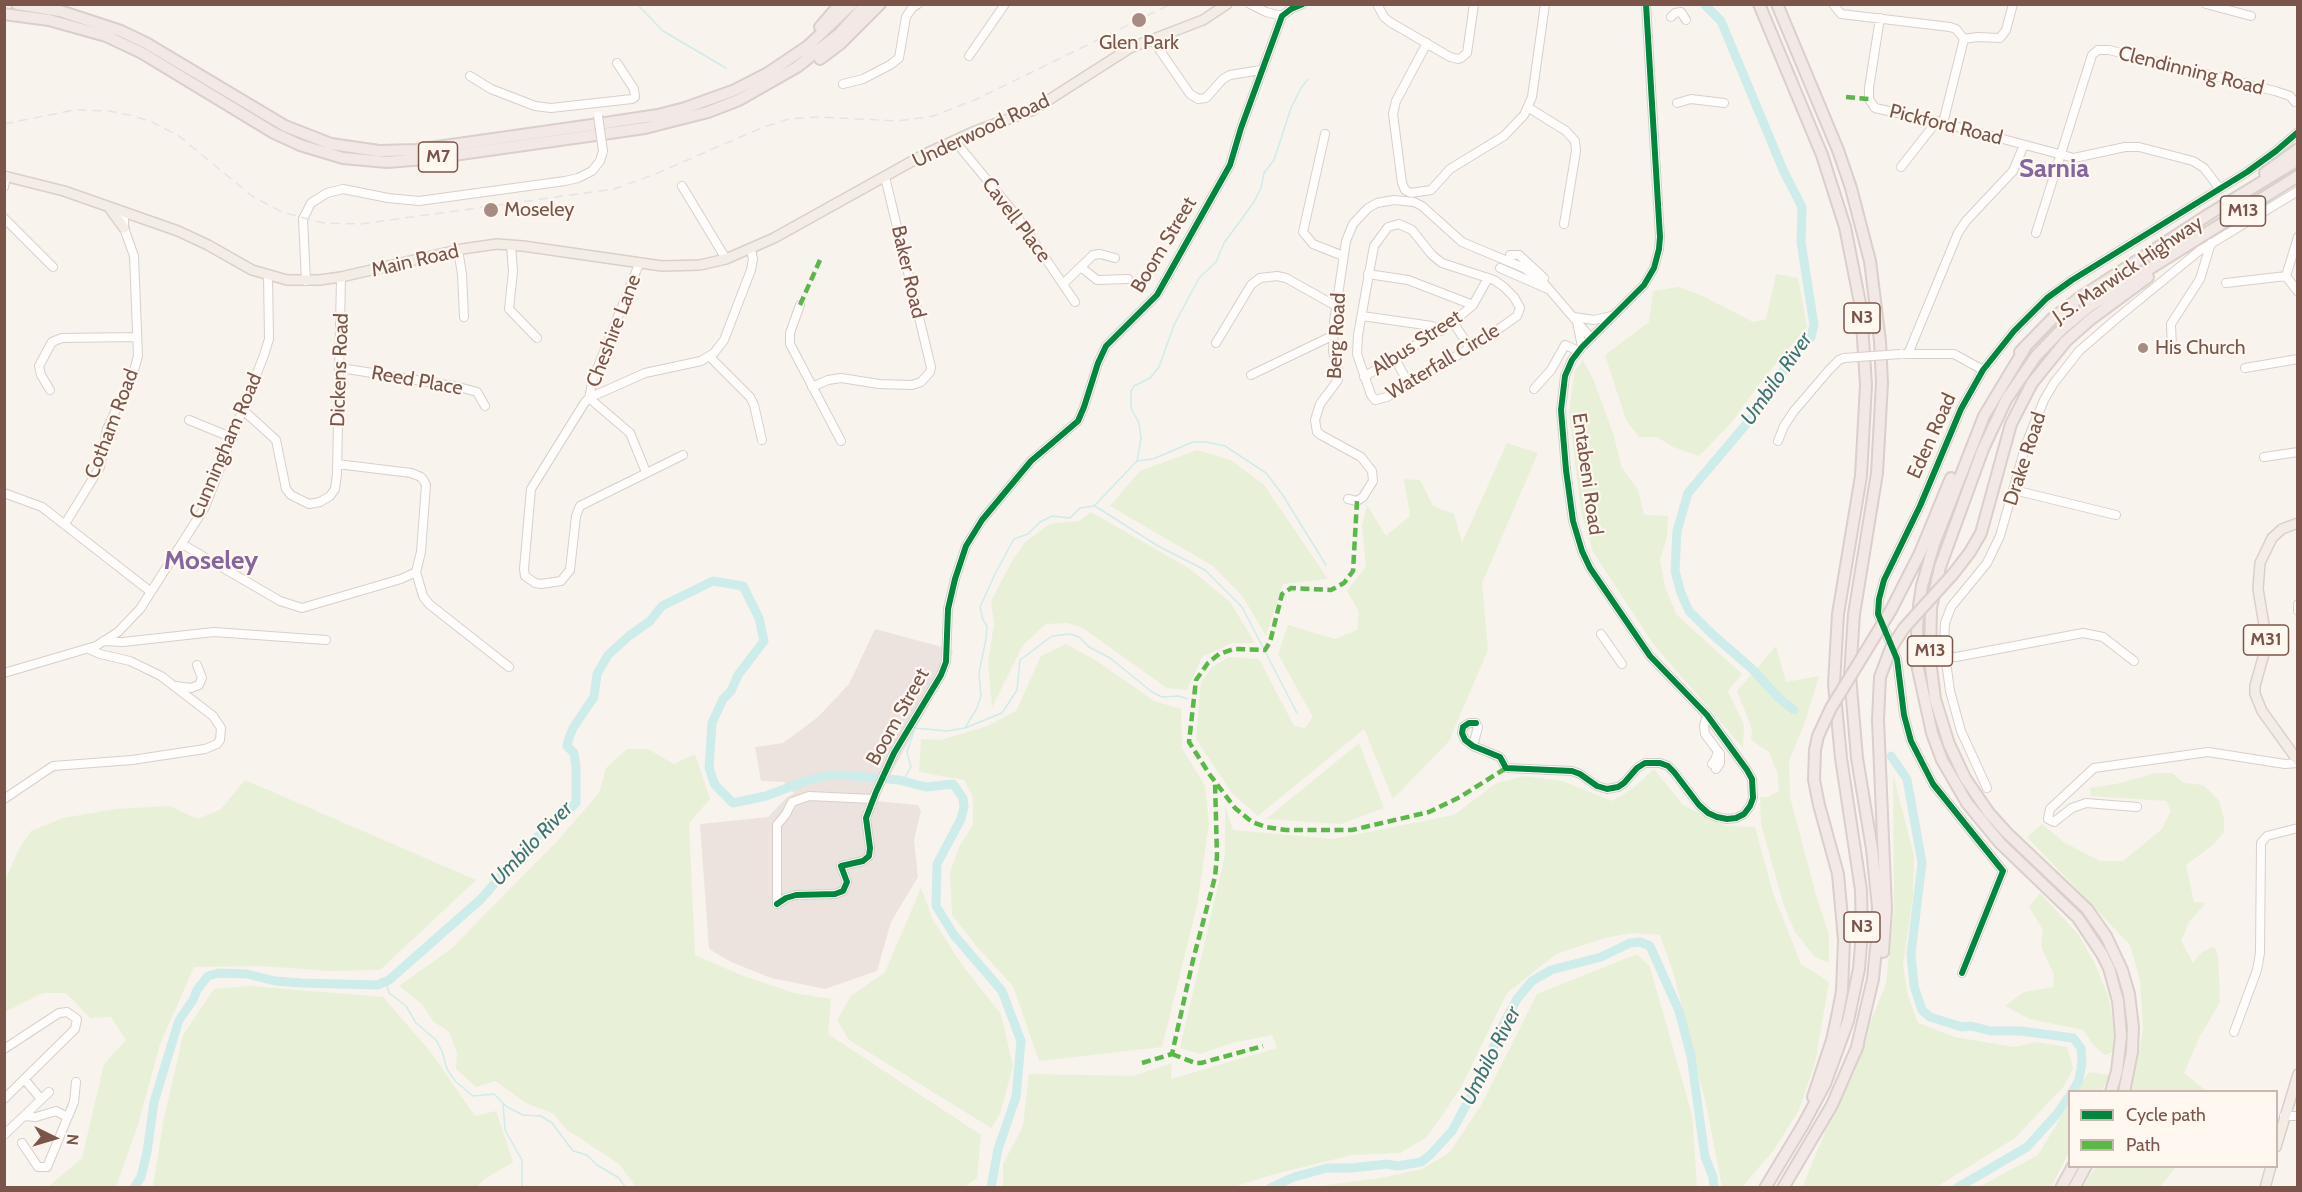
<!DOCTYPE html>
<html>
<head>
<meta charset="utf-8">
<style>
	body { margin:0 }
	#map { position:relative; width:2302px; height:1192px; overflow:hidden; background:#f9f3ee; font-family:Cabin,sans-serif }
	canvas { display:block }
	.frame { position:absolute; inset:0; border:6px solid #7b554a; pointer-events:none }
	.legend { position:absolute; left:2068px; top:1090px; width:210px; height:78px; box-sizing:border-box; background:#fff8f1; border:2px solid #cab7ae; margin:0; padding:8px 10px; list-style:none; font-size:18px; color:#7b554a }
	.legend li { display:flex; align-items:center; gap:12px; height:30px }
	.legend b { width:30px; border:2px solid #cab7ae }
	.north { position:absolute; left:24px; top:1108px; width:60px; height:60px; -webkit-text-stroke:4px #fff8f1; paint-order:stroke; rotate:95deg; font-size:16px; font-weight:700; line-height:24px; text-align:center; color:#7b554a }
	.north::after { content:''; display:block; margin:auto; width:21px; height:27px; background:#7b554a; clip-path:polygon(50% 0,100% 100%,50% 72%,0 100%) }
</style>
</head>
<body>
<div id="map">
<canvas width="2302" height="1192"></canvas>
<div class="frame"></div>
<ul class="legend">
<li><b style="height:8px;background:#00873e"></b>Cycle path</li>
<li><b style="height:8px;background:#58b947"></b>Path</li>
</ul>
<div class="north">N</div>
</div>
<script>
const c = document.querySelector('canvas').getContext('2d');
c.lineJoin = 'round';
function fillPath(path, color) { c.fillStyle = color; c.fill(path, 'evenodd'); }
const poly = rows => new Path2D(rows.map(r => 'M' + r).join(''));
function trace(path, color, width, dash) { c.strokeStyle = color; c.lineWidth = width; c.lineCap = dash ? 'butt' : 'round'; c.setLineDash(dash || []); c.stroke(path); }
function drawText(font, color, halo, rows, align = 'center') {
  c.font = font + ' Cabin,sans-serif'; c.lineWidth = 4.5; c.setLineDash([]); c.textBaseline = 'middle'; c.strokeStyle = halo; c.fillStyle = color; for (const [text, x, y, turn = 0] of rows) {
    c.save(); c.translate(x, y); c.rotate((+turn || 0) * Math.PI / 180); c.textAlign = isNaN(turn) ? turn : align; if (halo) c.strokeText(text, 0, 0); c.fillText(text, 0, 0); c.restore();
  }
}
const industrial = poly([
	[875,629,953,650,948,670,876,801,918,805,921,811,914,840,918,877,891,922,877,971,825,989,771,978,731,962,709,949,700,824,768,817,787,797,794,793,784,782,761,781,755,747,783,743,818,717,849,684]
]);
const green = poly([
	[1776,274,1798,278,1807,327,1763,379,1732,422,1699,456,1673,447,1657,437,1639,437,1626,420,1605,355,1649,322,1653,291,1679,287,1703,296,1753,322,1766,319],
	[1583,360,1594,381,1613,433,1622,468,1638,490,1644,515,1668,516,1667,537,1660,560,1665,587,1677,615,1742,674,1728,691,1744,725,1743,748,1654,645,1593,552,1581,511,1569,413,1574,372],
	[1507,443,1538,453,1482,583,1488,650,1449,741,1393,799,1364,729,1258,816,1232,793,1196,739,1201,682,1212,667,1229,657,1259,659,1294,726,1305,728,1313,717,1278,654,1288,625,1335,639,1357,630,1359,612,1347,591,1366,566,1362,526,1367,505,1386,536,1410,516,1404,479,1420,480,1433,506,1454,514,1462,543],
	[1197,450,1231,460,1264,485,1328,579,1283,584,1266,636,1243,597,1213,566,1110,506,1140,471],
	[1091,512,1190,569,1230,602,1255,643,1232,643,1202,657,1187,690,1167,688,1083,628,1067,623,1046,624,1023,645,992,707,988,662,994,624,991,601,1012,561,1026,541,1050,524,1079,521],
	[1066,644,1097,661,1154,701,1181,709,1182,748,1205,786,1209,824,1197,906,1162,1047,1039,1061,1013,986,978,948,952,915,950,872,960,845,973,825,973,797,964,780,919,772,921,739,941,740,987,726,1016,711,1041,656],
	[1776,646,1786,682,1819,676,1805,722,1789,761,1790,797,1816,895,1829,935,1829,963,1814,956,1795,932,1784,906,1761,824,1760,797,1767,797,1779,791,1777,772,1769,752,1751,740,1752,729,1737,691],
	[1359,743,1384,808,1341,824,1266,819],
	[627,749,648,749,674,764,695,754,710,799,689,823,695,955,741,975,794,993,831,999,828,1034,981,1135,977,1178,963,1188,636,1187,619,1164,566,1129,554,1114,526,1103,495,1081,476,1087,456,1069,457,1053,449,1032,433,1021,422,1004,399,986,451,949,558,840,599,793,606,768],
	[1654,769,1683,805,1726,826,1755,827,1773,893,1801,964,1829,982,1815,1063,1799,1110,1773,1151,1742,1187,1722,1187,1707,1109,1674,975,1660,935,1632,933,1605,938,1556,954,1507,993,1460,1089,1427,1137,1400,1153,1352,1155,1275,1174,1233,1187,1003,1187,1003,1164,1023,1126,1029,1074,1133,1076,1172,1063,1171,1079,1277,1048,1272,1035,1232,1043,1200,1054,1180,1048,1225,855,1225,805,1233,830,1333,839,1454,815,1495,784,1524,776,1562,781,1612,801,1632,789],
	[2156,773,2172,773,2184,783,2203,785,2219,801,2224,819,2224,832,2214,844,2186,865,2194,902,2206,903,2189,922,2181,941,2193,963,2202,952,2214,946,2218,955,2220,1002,2200,1036,2184,1073,2206,1091,2126,1091,2138,1060,2143,1027,2140,980,2130,945,2027,837,2042,824,2065,843,2100,861,2123,861,2162,829,2171,811,2166,801,2091,796,2090,788,2116,784],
	[1893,774,1914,856,1913,896,1903,964,1908,996,1918,1023,1955,1037,2014,1047,2037,1042,2067,1047,2073,1068,2064,1086,2015,1138,1936,1187,1802,1188,1886,984,1894,909],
	[245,780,476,880,380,970,330,971,261,966,194,967,160,1044,138,1125,116,1187,48,1187,82,1158,104,1064,126,1040,111,1017,90,1018,66,993,43,993,5,1012,5,880,19,849,31,831,63,818,116,809,169,806,198,819,221,809],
	[921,888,933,920,962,965,1001,1014,1013,1066,1000,1114,991,1128,849,1040,837,1020,851,996,885,972],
	[2040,893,2078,934,2094,962,2108,995,2114,1030,2113,1052,2105,1055,2094,1046,2083,1030,2030,1019,2005,1006,2024,992,2053,987,2054,975,2041,946,2043,930,2029,907],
	[1637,954,1650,967,1692,1115,1697,1187,1312,1187,1381,1178,1422,1169,1450,1152,1481,1105,1537,994],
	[250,986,383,997,430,1051,475,1116,496,1111,513,1162,483,1180,477,1187,153,1187,163,1123,183,1035,214,989],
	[2089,1072,2110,1075,2102,1091,2077,1091],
	[2069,1104,2069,1152,2051,1187,1979,1187,2038,1155],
	[2096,1167,2096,1166,2176,1167,2160,1187,2082,1187]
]);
const stream = poly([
	[281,4,282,6],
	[637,4,663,31,726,68],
	[1137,461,1153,459,1193,442,1206,442,1225,446,1266,473,1282,494,1326,565],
	[1095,506,1158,546,1205,570,1242,607,1297,713],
	[965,728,977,708,981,696,979,673,986,639,987,626,983,620,980,607,996,572,1014,539,1028,534,1040,522,1052,516,1070,518,1080,508,1094,506,1137,461,1141,438,1139,423,1131,408,1131,391,1134,386,1150,378,1159,367,1174,325,1199,278,1216,262,1224,243,1254,202,1261,188,1264,173,1274,160,1291,108,1301,88,1308,79],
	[903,781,911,767,907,752,915,728,947,731,965,728,1002,713,1017,690,1020,660,1052,636,1070,634,1079,637,1089,647,1110,658,1152,692,1162,697,1179,696,1188,699],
	[384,982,387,985,389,993,406,1006,416,1023,436,1040,442,1051,447,1069,455,1081,473,1096,494,1094,507,1107,523,1115,541,1116,552,1123,573,1151,587,1155,597,1165,619,1178,626,1188],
	[503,1103,505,1130,522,1160,522,1188]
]);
const river = poly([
	[1704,4,1721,21,1784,172,1802,207,1801,242,1814,325,1811,337,1792,356,1759,409,1688,493,1677,531,1675,571,1681,593,1689,611,1712,634,1751,668,1780,699,1794,710],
	[1891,756,1907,779,1922,863,1911,954,1914,986,1922,1010,1930,1017,1962,1027,1971,1026,1991,1031,2021,1031,2073,1038,2081,1048,2082,1062,2079,1080,2072,1092],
	[134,1188,141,1177,147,1152,154,1102,179,1020,193,1000,197,990,208,976,219,973,247,974,275,981,301,983,377,985,389,980,481,899,526,847,576,803,576,767,574,753,567,746,568,741,573,728,594,697,597,674,608,655,629,636,650,621,662,606,713,581,743,586,759,618,764,641,738,675,731,691,723,699,712,723,709,768,715,785,733,803,766,796,803,782,824,776,842,775,899,780,926,787,953,784,963,798,964,807,961,819,937,864,936,906,954,935,1002,991,1021,1041,1016,1097,998,1149,991,1188],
	[1270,1188,1294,1177,1327,1168,1352,1168,1387,1164,1397,1166,1421,1162,1430,1155,1452,1131,1475,1089,1503,1025,1517,999,1532,981,1551,970,1601,957,1630,943,1640,942,1650,946,1679,1011,1691,1056,1705,1157,1713,1177,1714,1188],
	[1957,1188,2027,1147,2056,1115,2070,1095]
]);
const minor = poly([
	[1250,4,1266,12,1282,16],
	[1377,4,1384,17,1390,22,1450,57,1458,59,1461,58,1467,53,1474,4],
	[1833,4,1841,14,1950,27,1956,29,1964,39],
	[2206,4,2251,16],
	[1671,17,1675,13,1681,12,1686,20],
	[1880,18,1869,88,1869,99,1875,108,1943,123,2074,158,2125,147,2139,147,2193,161,2204,168,2220,189],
	[1152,39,1190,94,1198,99,1206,98,1223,79,1230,75,1261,70],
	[1964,39,1977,37,2000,38,2006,30,2013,4],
	[1427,43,1396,101,1393,114,1402,183,1405,190,1411,193,1431,190,1450,169,1504,136,1524,115,1532,97,1545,4],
	[969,56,1005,4],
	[470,76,491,89,535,106,551,108,632,99,635,97,634,89,617,63],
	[843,84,863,79,890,65,899,58,906,17,912,8,918,4],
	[1677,103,1691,99,1724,103],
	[1529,108,1566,131,1575,141,1576,151,1564,224],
	[1943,123,1964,39],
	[1325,134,1303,232,1313,244,1343,256],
	[954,140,1016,215,1075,302],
	[1901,167,1937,121],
	[682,186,726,259],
	[4,187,6,176],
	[4,218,53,267],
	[1399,224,1412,230,1432,255,1442,263,1494,280,1504,287,1514,297,1520,308,1517,316,1482,341,1387,397,1375,400,1371,395,1357,354,1358,335,1374,246,1388,227,1399,224],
	[2036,233,2092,55,2098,50,2109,50,2275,91,2290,96,2295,102],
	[511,245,513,271,509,309,537,338],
	[458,250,462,274,464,317],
	[1510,255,1519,255,1544,278],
	[639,264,593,379,589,398,630,433,646,472],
	[1082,268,1097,280,1128,279],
	[1500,268,1548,289],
	[1368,274,1408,280,1473,305],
	[2286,276,2298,237],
	[2286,276,2298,292],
	[306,281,303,219,311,203,327,193,343,189,388,198,419,201,565,181,578,178,592,171,600,161,603,151],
	[2226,283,2286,276],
	[1063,284,1093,255,1100,254,1115,258],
	[800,305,790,333,790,344,841,441],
	[1362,316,1432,326,1441,331],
	[1574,317,1594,320,1611,316],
	[1453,322,1470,348],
	[1577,322,1582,347],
	[1216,343,1251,285,1260,278,1277,276,1286,278,1336,306],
	[2172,350,2171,324,2200,279,2211,243],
	[1905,354,1954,354,1983,370],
	[1908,354,1958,233,1966,221,2013,171,2024,145],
	[710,357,750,397,754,405,762,440],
	[1395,359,1409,384],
	[341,368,459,387,477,392,485,406],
	[2245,368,2298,359],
	[1251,375,1334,335],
	[1364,377,1453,322,1473,305,1488,278],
	[812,387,828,380,841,378,879,384,912,385,921,382,930,372,931,367,885,177],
	[1534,389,1551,370,1565,345,1579,351],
	[50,390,41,375,39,366,52,342,62,338,137,337],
	[243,410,276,440,286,489,291,495,309,504,320,502,330,496,335,489,337,474,341,277],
	[189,420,233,438],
	[1778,441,1784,426,1794,411,1829,370,1839,360,1844,358],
	[683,455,580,506,576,516,570,570,561,581,541,584,535,583,525,576,524,569,531,489,585,402,589,398,645,373,701,361,714,353,724,340,751,270,753,259,751,249],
	[2264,457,2298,452],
	[2014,490,2116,515],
	[4,493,42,507,151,592],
	[1348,499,1357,501,1363,497,1373,481,1372,471,1361,457,1321,435,1317,432,1315,420,1320,404,1338,380,1338,370,1333,352,1334,322,1346,241,1353,224,1368,208,1377,203,1394,200,1414,202,1422,206,1462,242,1524,268,1542,281,1591,338],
	[65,524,100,467,107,429,133,374,138,356,134,256,124,228,124,212],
	[182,544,280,601,302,608,401,579,416,572,421,552,426,485,424,481,421,477,411,473,337,464],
	[416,572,423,596,429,604,509,667],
	[2298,604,2298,611],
	[1601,634,1622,664],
	[104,641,123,642,214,632,326,640],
	[1946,657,1956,657,2083,633,2103,637,2134,661],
	[4,673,96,646,118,632,140,609,205,507,264,355,269,339,268,276],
	[176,686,191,688,199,685,202,678,197,665],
	[1707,715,1704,726,1705,734,1720,754,1720,763,1716,769],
	[1476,723,1469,723,1463,727,1462,733,1465,740,1473,746,1500,757,1506,768,1572,771,1580,774,1597,786,1607,789,1618,787,1624,783,1637,768,1645,763,1660,763,1668,766,1674,772,1699,805,1708,813,1717,817,1727,819,1736,818,1744,814,1750,806,1753,798,1752,779,1747,770,1707,715,1650,656,1590,568,1582,551,1573,521,1566,470,1561,410,1565,376,1572,360,1582,347,1644,285,1654,268,1659,249,1660,237,1646,4],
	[1473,746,1478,727],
	[1712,764,1715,760,1718,752],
	[1987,788,1961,731,1950,691,1944,646,1945,623,1951,607,1987,563,2000,536,2026,444,2044,400,2054,383,2079,351,2116,319,2199,251,2298,191],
	[4,799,53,766,132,760,205,749,217,744,220,740,221,728,213,716,161,676,130,661,100,654,89,649],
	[2137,807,2086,803,2072,808,2054,822,2048,819,2050,809,2094,768,2208,752,2285,764,2298,763],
	[777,904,786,898,796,895,835,894,843,891,847,882,841,866,863,861,869,856,870,848,866,818,876,792,894,753,941,675,946,662,948,609,955,579,966,546,982,520,1031,461,1078,421,1084,407,1098,363,1106,346,1157,295,1230,165,1241,128,1282,16,1291,9,1303,4],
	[777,904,777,825,786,814,792,802,809,796,873,799],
	[1962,973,2003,871,1933,784,1911,741,1904,715,1897,659,1878,614,1879,599,1884,580,1920,506,1961,409,1983,370,2014,331,2047,298,2072,280,2247,172,2276,151,2298,132],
	[2234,1032,2257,970,2260,953,2261,843,2267,836,2298,828],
	[4,1049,59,1013,67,1012,77,1019,75,1029,4,1099],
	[25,1080,41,1099],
	[24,1116,36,1117,56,1111,67,1117],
	[2284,1116,2298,1116],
	[4,1135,49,1092],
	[22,1143,38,1167,47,1167,74,1102,76,1082]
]);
const major = poly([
	[4,176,64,191,178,231,208,245,252,270,287,280,319,280,341,277,462,249,497,244,523,246,662,266,700,265,726,259,774,238,925,154,973,132,1033,110,1130,48,1203,20,1227,4],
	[110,209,124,228],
	[2298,523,2282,529,2272,538,2260,563,2258,589,2267,643,2255,686,2255,694,2262,711,2298,761],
	[2276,1147,2298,1074],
	[2265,1188,2271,1166]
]);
const highway = poly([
	[17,4,60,11,121,31,146,43,285,126,331,144,379,151,416,150,592,125,658,115,685,108,735,90,768,73,808,46,852,4],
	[1759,4,1822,155,1845,227,1861,308,1866,385,1861,476,1838,614,1834,684,1841,758,1861,890,1862,932,1859,969,1848,1021,1825,1084,1803,1125,1765,1188],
	[1777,4,1838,150,1851,188,1870,261,1880,341,1882,383,1877,473,1854,614,1850,675,1857,758,1872,849,1878,907,1877,939,1873,979,1856,1051],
	[4,14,49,20,106,36,142,53,274,133,300,145,343,158,387,162,425,159,645,128,708,112,739,100,797,67,839,34,866,4],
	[820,27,840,4],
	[820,59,840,44,880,4],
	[2265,173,2298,149],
	[2025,348,1984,416,1934,544,1922,586,1919,606,1917,627,1918,669,1932,733,1942,760,1967,803,2000,843,2078,918,2102,954,2109,968,2118,1001,2121,1036,2117,1071,2111,1092],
	[2020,352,2053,318,2078,299,2211,213,2298,160],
	[1953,574,1970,552,1981,533,2011,424,2032,383,2066,341,2091,319,2148,277],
	[1891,610,1920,553,1951,478],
	[1880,677,1878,720,1886,909,1883,952],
	[2124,1092,2132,1052,2133,1027,2129,994,2122,970,2106,936,2087,909,2006,832,1989,813,1965,778,1949,744,1935,699,1930,659,1931,608,1940,567,1983,449,2006,400,2036,356,2062,329,2090,306,2298,176],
	[1813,1097,1832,1040,1837,1017,1842,991,1844,940,1838,874,1819,805,1814,780,1815,750],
	[1783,1188,1832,1105,1858,1045],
	[2061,1188,2073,1166],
	[2074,1188,2086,1166]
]);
const rail = poly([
	[4,124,74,110,109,111,129,115,150,121,179,136,252,196,282,212,323,223,361,224,614,189,653,175,761,128,789,119,819,117,898,121,933,116,977,99,1171,4]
]);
const minorBridge = poly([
	[598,116,603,151],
	[1844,358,1901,354]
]);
const highwayBridge = poly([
	[1880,677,1891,648,1904,628,1953,574],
	[1815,750,1818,736,1831,708,1891,610]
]);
const quiet = poly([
	[1846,97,1869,99],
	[800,305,820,260],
	[1357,501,1353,571,1344,583,1331,590,1291,588,1282,594,1270,642,1265,650,1234,649,1219,654,1208,663,1196,680,1189,742,1210,775,1235,808,1252,822,1266,827,1286,830,1352,830,1429,812,1460,797,1506,768],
	[1172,1054,1195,1063,1201,1063,1263,1046],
	[1142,1063,1172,1054,1193,960,1215,877,1217,856,1215,782]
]);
const cycleway = poly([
	[1476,723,1469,723,1463,727,1462,733,1465,740,1473,746,1500,757,1506,768,1572,771,1580,774,1597,786,1607,789,1618,787,1624,783,1637,768,1645,763,1660,763,1668,766,1674,772,1699,805,1708,813,1717,817,1727,819,1736,818,1744,814,1750,806,1753,798,1752,779,1747,770,1707,715,1650,656,1590,568,1582,551,1573,521,1566,470,1561,410,1565,376,1572,360,1582,347,1644,285,1654,268,1659,249,1660,237,1646,4],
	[777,904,786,898,796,895,835,894,843,891,847,882,841,866,863,861,869,856,870,848,866,818,876,792,894,753,941,675,946,662,948,609,955,579,966,546,982,520,1031,461,1078,421,1084,407,1098,363,1106,346,1157,295,1230,165,1241,128,1282,16,1291,9,1303,4],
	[1962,973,2003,871,1933,784,1911,741,1904,715,1897,659,1878,614,1879,599,1884,580,1920,506,1961,409,1983,370,2014,331,2047,298,2072,280,2247,172,2276,151,2298,132]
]);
const markers = [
	[1139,20,8,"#a78c83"],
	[491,210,8,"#a78c83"],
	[2143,348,6,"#a78c83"]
];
const shields = [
	[438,157,39],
	[2243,211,45],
	[1862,318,36],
	[2266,640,45],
	[1930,651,45],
	[1862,927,36]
];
const shieldNames = [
	["M7",438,157],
	["M13",2243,211],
	["N3",1862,318],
	["M31",2266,640],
	["M13",1930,651],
	["N3",1862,927]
];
const poiNames = [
	["Glen Park",1139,43,"center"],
	["Moseley",504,210],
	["His Church",2155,348]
];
const streetNames = [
	["Clendinning Road",2191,71,14],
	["Pickford Road",1946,125,14],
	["Underwood Road",981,131,-25],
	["Cavell Place",1016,220,53],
	["Boom Street",1164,245,-59],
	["Main Road",415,261,-13],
	["J.S. Marwick Highway",2128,270,-34],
	["Baker Road",908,272,77],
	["Cheshire Lane",614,331,-69],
	["Berg Road",1337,336,-87],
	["Albus Street",1417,343,-33],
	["Waterfall Circle",1443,362,-31],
	["Dickens Road",340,370,-88],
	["Reed Place",417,381,10],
	["Cotham Road",112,424,-69],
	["Eden Road",1932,436,-66],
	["Cunningham Road",226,446,-67],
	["Drake Road",2025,459,-72],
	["Entabeni Road",1587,474,82],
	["Boom Street",898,717,-61]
];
const waterNames = [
	["Umbilo River",1777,379,-55],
	["Umbilo River",532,844,-46],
	["Umbilo River",1491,1056,-63]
];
const districtNames = [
	["Sarnia",2054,169],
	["Moseley",211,561]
];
fillPath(industrial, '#ede3de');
fillPath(green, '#e8f0d8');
trace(stream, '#ceecea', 1.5);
trace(river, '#ceecea', 9);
trace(minor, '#d8cfca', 10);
trace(major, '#dacfca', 12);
trace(highway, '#dacfca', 14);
trace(minor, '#fefdfc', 8);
trace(major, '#f4ede6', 9);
trace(highway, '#f2e8e6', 10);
trace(rail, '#e5e3e6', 1.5, [9, 6]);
trace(minorBridge, '#d8cfca', 10, []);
trace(highwayBridge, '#dacfca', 14, []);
trace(minorBridge, '#fefdfc', 8);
trace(highwayBridge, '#f2e8e6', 10);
trace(quiet, '#58b947', 4.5, [9, 4.5]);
trace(cycleway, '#00873e', 6);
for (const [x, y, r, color] of markers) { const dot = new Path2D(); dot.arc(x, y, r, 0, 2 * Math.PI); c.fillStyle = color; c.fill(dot); trace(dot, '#fff8f1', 2); }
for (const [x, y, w] of shields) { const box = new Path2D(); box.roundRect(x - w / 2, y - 15, w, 30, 4.5); c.fillStyle = '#fff8f1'; c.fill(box); trace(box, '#7b554a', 1.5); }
drawText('bold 18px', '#7b554a', null, shieldNames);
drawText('20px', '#7b554a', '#fff8f1', poiNames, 'left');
drawText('20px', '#7b554a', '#fff8f1', streetNames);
drawText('italic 21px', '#397679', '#fff8f1', waterNames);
drawText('bold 26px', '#84669d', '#fff8f1', districtNames);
</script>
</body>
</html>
